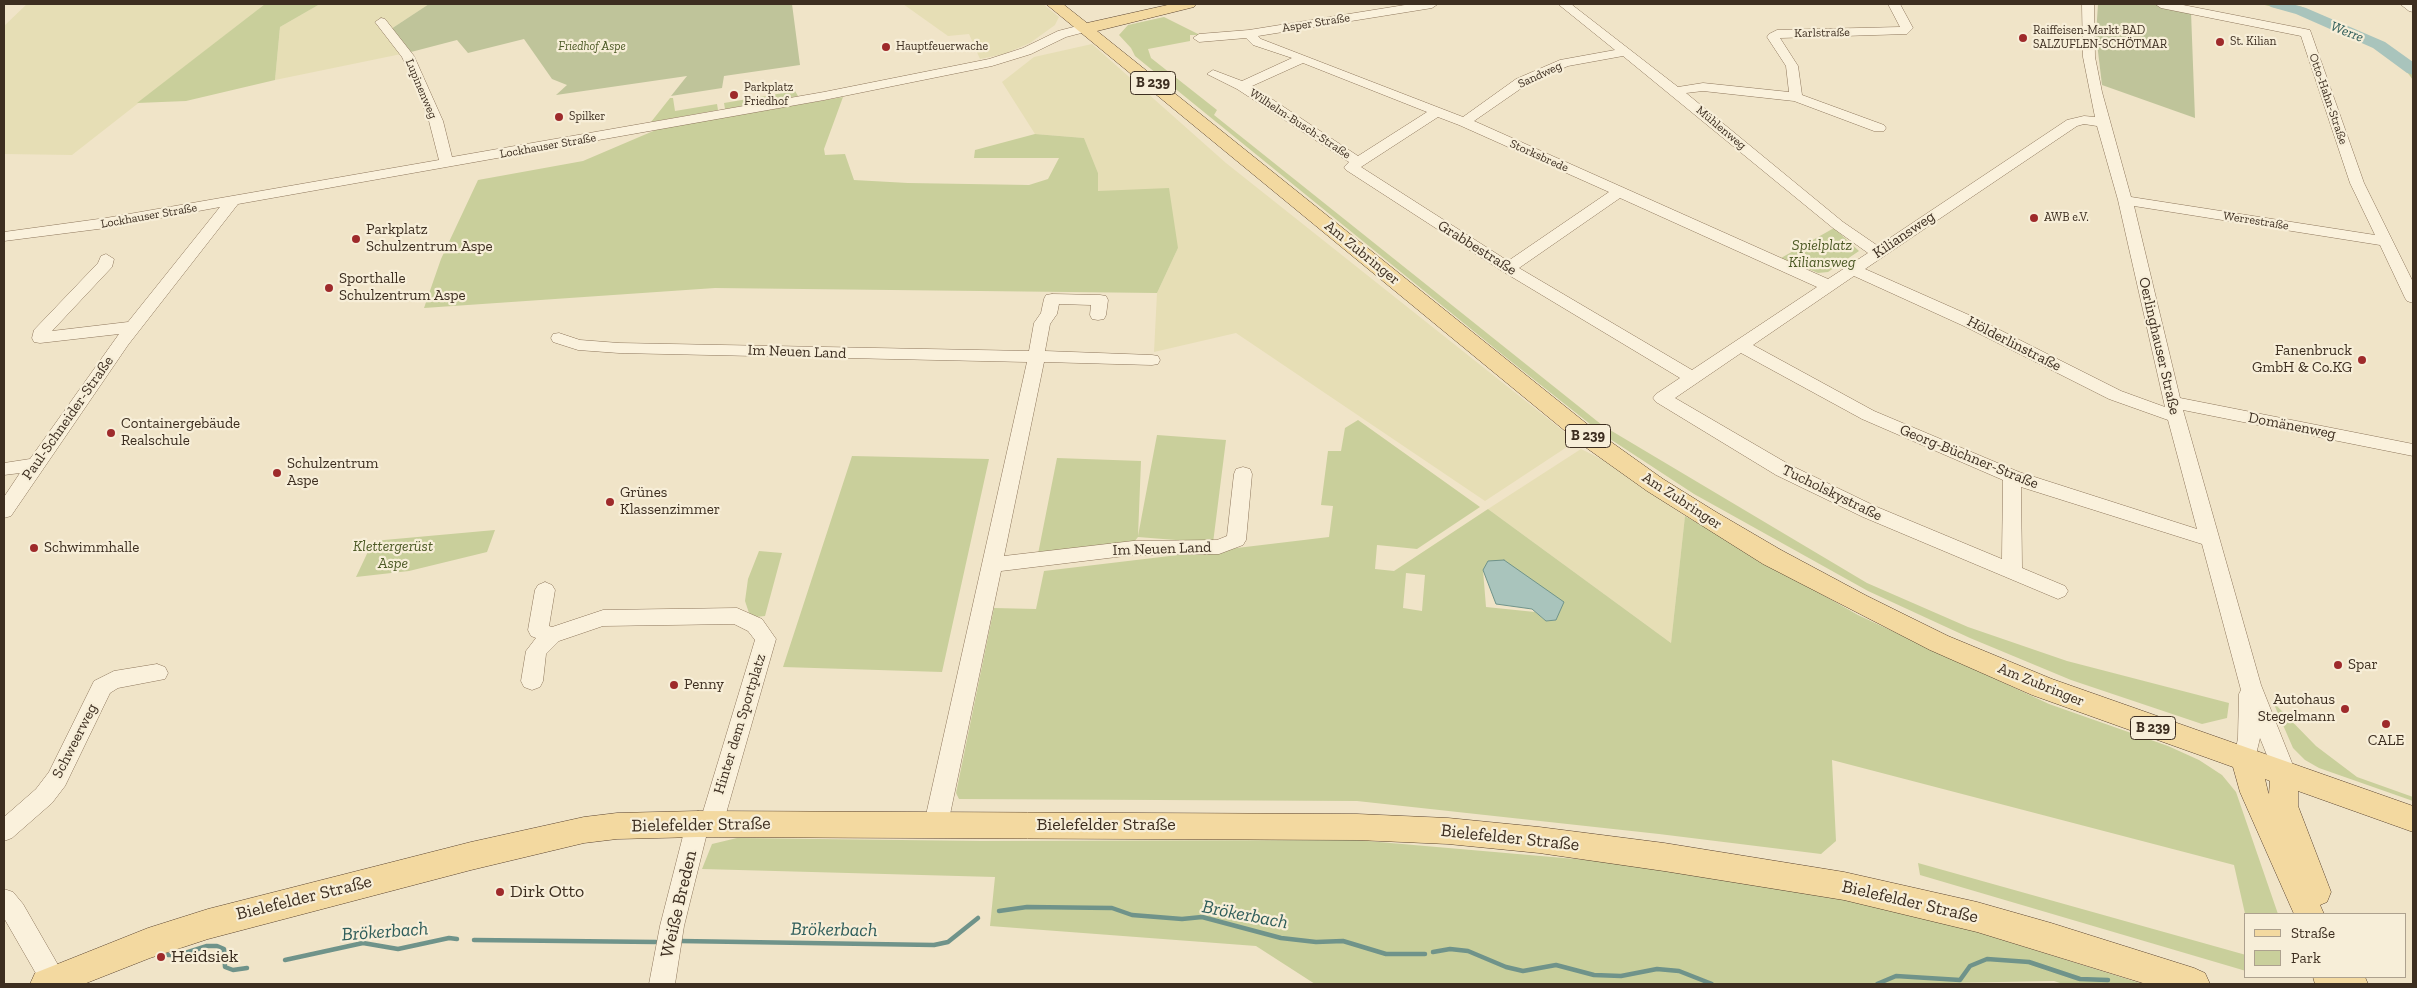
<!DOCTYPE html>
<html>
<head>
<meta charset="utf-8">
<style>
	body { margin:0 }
	#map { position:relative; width:2417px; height:988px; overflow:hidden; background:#f0e4c8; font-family:"Zilla Slab",serif }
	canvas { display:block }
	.frame { position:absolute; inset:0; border:5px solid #3d2e20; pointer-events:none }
	.legend { position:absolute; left:2244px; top:913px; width:162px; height:65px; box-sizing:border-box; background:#f7eed8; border:1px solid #ada18e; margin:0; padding:6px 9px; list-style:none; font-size:15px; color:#3d2e20 }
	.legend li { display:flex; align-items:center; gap:10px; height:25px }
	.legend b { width:25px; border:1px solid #ada18e }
</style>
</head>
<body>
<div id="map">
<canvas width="2417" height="988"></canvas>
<div class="frame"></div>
<ul class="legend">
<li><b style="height:6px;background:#f3d9a0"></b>Straße</li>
<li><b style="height:14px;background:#c9cf9b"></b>Park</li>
</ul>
</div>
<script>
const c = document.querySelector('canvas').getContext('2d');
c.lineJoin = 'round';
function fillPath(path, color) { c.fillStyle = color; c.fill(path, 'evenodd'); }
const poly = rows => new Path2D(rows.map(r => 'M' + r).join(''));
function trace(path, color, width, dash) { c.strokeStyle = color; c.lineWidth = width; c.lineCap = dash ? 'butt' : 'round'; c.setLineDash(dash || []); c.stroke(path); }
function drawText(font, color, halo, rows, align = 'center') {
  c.font = font + ' "Zilla Slab",serif'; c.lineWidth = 4.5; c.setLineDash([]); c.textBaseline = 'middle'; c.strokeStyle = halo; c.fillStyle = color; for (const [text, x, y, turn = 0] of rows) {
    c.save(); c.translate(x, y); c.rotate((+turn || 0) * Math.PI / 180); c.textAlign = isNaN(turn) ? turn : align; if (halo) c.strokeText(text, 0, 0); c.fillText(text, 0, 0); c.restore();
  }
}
const farmland = poly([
	[27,4,265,4,72,155,4,154,4,26],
	[320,4,429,4,391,29,411,52,275,80,280,27],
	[903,4,1043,4,1059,17,1055,25,1030,43,1004,54,980,59,969,34,948,36],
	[1092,44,1226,163,1576,441,1485,501,1236,333,1154,352,1157,293,1178,248,1098,192,1098,173,1084,138,1035,134,1002,82,1034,57],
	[1581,449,1605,461,1685,516,1671,643,1488,509]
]);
const green = poly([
	[265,4,320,4,280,27,275,80,186,101,137,103],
	[2261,4,2300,6,2386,44,2413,65,2413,80,2401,64,2385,53,2303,15],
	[1164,17,1200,35,1190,35,1190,41,1148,49,1151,58,1217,110,1214,115,1602,425,1595,428,1503,355,1135,56,1131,48,1119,35,1128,25],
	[795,91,798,96,725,109,724,103],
	[843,97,824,149,825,155,845,154,854,180,908,183,1029,185,1048,179,1059,158,974,158,975,150,1035,134,1084,138,1098,173,1098,191,1169,188,1178,248,1157,293,715,288,424,308,441,259,478,180,583,161,658,129],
	[670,98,673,98,675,111,717,104,718,110,651,122],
	[1834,228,1859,251,1828,272,1818,273,1781,258],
	[1358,420,1480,507,1417,549,1377,545,1375,569,1394,571,1488,509,1671,643,1685,516,1858,615,2049,704,2168,746,2199,760,2222,775,2236,792,2278,914,2246,914,2246,918,2234,865,1832,760,1836,841,1821,854,1659,834,1357,801,959,799,956,793,994,608,1036,609,1044,571,1329,537,1333,506,1321,505,1328,451,1341,451,1345,428],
	[1483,570,1556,620,1546,621,1535,612,1486,607],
	[1406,573,1425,575,1422,611,1403,608],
	[1610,430,1867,583,1968,627,2067,661,2229,703,2227,718,2202,724,2071,680,1970,638,1868,591,1694,494,1604,435],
	[1157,435,1226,440,1213,543,1138,537,1134,542,1038,554,1057,458,1141,461,1138,536],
	[852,456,989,459,942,672,783,667],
	[495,530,487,552,409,571,356,577,373,541],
	[759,551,782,553,765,616,756,617,749,613,745,601,748,579],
	[2273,702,2316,746,2357,777,2413,797,2413,801,2319,768,2305,760,2293,748],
	[737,838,982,841,1356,840,1656,866,1888,904,2143,984,2063,984,2054,981,1889,984,1315,984,1256,946,990,926,995,877,702,869,712,844],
	[1918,863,2246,955,2246,971,1920,875]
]);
const cemetery = poly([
	[429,4,792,4,800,65,724,76,722,88,671,96,687,76,556,95,567,85,552,79,524,39,468,53,457,40,411,52,391,29],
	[2098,4,2152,4,2191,12,2195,118,2102,85,2096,35]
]);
const water = poly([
	[1504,560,1564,602,1556,620,1546,621,1532,609,1496,604,1483,570,1488,561,1504,560]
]);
const stream = poly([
	[999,911,1027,907,1112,908,1132,915,1182,919,1202,917,1281,938,1316,942,1343,941,1386,954,1425,954],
	[474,940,656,942],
	[680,941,934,945,948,942,978,918],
	[1433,952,1450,949,1468,951,1506,967,1523,971,1556,965,1594,975,1621,976,1657,969,1679,971,1712,984],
	[168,955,179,955,207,946,217,946,224,949,225,967,233,970,247,968],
	[285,960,363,943,398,949,449,938,457,939],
	[1877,984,1896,976,1960,980,1970,966,1987,959,2029,962,2080,979,2108,980]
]);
const river = poly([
	[2268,4,2292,4,2306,8,2385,42,2413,62,2413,75,2407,73,2373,48,2296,14,2271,7,2268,4]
]);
const minor = poly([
	[1411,4,1438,4,1432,8,1258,36,1261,39,1463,117,1516,79,1560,60,1615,50,1558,4,1571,4,1678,87,1703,83,1789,92,1786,66,1767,37,1769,34,1777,30,1900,27,1888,4,1900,4,1913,28,1907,34,1780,38,1798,66,1802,95,1884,125,1886,128,1884,131,1874,131,1794,101,1703,91,1686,93,1843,222,1878,246,2067,120,2084,116,2095,117,2083,57,2082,4,2094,4,2095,57,2102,92,2131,197,2375,235,2350,183,2301,36,2161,8,2155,4,2178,4,2310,30,2364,183,2413,282,2413,303,2407,301,2405,298,2380,245,2134,206,2180,398,2413,444,2413,456,2183,410,2261,685,2296,773,2293,780,2285,783,2277,780,2260,738,2253,767,2245,770,2237,767,2234,760,2238,738,2239,694,2241,690,2202,544,2021,487,2022,568,2065,586,2068,591,2065,596,2058,599,1863,517,1776,475,1656,402,1653,398,1656,394,1680,378,1502,271,1346,170,1344,167,1349,162,1237,89,1207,74,1213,70,1242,81,1292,58,1253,45,1246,38,1199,42,1193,38,1199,34,1249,30,1411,4],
	[1623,56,1833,228,1868,253,1828,279,1474,121,1526,85,1568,66,1623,56],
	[1303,63,1427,112,1358,156,1252,86,1303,63],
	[1438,117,1459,125,1609,192,1508,261,1361,167,1438,117],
	[2084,124,2097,126,2118,200,2165,407,2121,391,1978,319,1865,269,2077,126,2084,124],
	[1620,198,1817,287,1692,370,1519,268,1620,198],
	[1854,276,1966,327,2109,399,2168,420,2197,529,2019,472,1874,411,1753,345,1854,276],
	[1741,353,1862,419,2003,480,2002,559,1877,507,1790,465,1675,398,1741,353],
	[2400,4,2413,4,2413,12,2409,11,2400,4],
	[381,18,385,19,414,56,443,121,452,157,824,92,989,59,1023,48,1058,31,1085,24,1091,28,1089,31,1066,37,1031,54,992,66,824,100,238,204,128,345,11,516,4,518,4,497,20,473,4,475,4,463,30,459,119,334,40,343,34,342,32,338,34,330,98,263,101,256,106,254,114,259,112,267,52,331,128,322,220,207,106,228,4,241,4,232,106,218,439,160,429,121,415,85,402,57,375,22,381,18],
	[1052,294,1100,295,1106,296,1108,300,1106,315,1104,319,1098,320,1092,319,1090,315,1091,305,1059,304,1057,314,1050,324,1045,351,1152,355,1158,356,1160,360,1158,364,1152,365,1044,362,1004,556,1133,541,1217,540,1227,536,1234,474,1236,469,1243,467,1250,469,1252,474,1246,540,1243,545,1219,554,1133,555,1001,571,948,824,944,831,936,834,928,831,924,824,1027,362,619,353,578,350,553,342,551,338,553,334,559,333,580,340,619,343,1029,351,1034,323,1041,313,1044,299,1046,295,1052,294],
	[545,582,552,585,555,590,549,626,552,627,603,610,737,608,762,619,776,639,723,824,719,831,711,834,707,833,684,926,675,984,649,984,660,926,686,824,690,817,698,814,702,815,755,640,748,631,734,624,603,626,559,641,546,654,543,681,540,687,532,690,524,687,521,681,526,651,536,638,531,636,528,630,535,590,538,585,545,582],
	[157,664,165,667,168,673,165,679,118,688,110,693,65,786,52,803,12,838,4,841,4,817,36,789,49,772,94,681,114,671,157,664],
	[4,889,13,892,23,904,69,984,42,984,4,918,4,889]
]);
const major = poly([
	[1046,4,1063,4,1087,23,1172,4,1196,4,1194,7,1097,31,1597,432,1663,479,1716,512,1781,550,1867,596,1948,636,2052,679,2413,806,2413,832,2298,791,2298,806,2331,892,2327,902,2320,905,2324,914,2294,914,2240,792,2233,767,2032,695,1930,650,1763,564,1647,491,1581,444,1046,4],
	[2265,779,2270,781,2269,794,2268,792,2265,779],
	[698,811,1357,814,1448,818,1539,827,1664,843,1844,872,1977,902,2051,923,2194,968,2205,973,2210,984,2146,984,1977,932,1844,900,1664,871,1539,853,1448,844,1357,840,698,837,617,839,584,843,471,870,208,939,150,958,84,984,30,984,35,973,148,928,208,909,471,842,584,817,617,813,698,811],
	[2313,977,2365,977,2368,984,2315,984,2313,977]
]);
const markers = [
	[2023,38,5,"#9e2a2b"],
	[2220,42,5,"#9e2a2b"],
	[886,47,5,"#9e2a2b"],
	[734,95,5,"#9e2a2b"],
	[559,117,5,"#9e2a2b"],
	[2034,218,5,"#9e2a2b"],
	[356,239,5,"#9e2a2b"],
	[329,288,5,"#9e2a2b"],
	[2362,360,5,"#9e2a2b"],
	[111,433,5,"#9e2a2b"],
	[277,473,5,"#9e2a2b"],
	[610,502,5,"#9e2a2b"],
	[34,548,5,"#9e2a2b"],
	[2338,665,5,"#9e2a2b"],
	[674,685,5,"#9e2a2b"],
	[2345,709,5,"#9e2a2b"],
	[2386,724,5,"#9e2a2b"],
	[500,892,5,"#9e2a2b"],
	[161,957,5,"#9e2a2b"]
];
const farStreetnames = [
	["Asper Straße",1316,23,-9],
	["Karlstraße",1822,33,-1],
	["Sandweg",1540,75,-25],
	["Lupinenweg",421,89,67],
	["Otto-Hahn-Straße",2328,99,71],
	["Wilhelm-Busch-Straße",1300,124,33],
	["Mühlenweg",1721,128,40],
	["Lockhauser Straße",548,146,-10],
	["Storksbrede",1539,156,24],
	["Lockhauser Straße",149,216,-10],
	["Werrestraße",2256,221,9]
];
const farPoinames = [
	["Raiffeisen-Markt BAD",2033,31],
	["SALZUFLEN-SCHÖTMAR",2033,45],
	["St. Kilian",2230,42],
	["Hauptfeuerwache",896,47],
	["Parkplatz",744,88],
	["Friedhof",744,102],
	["Spilker",569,117],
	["AWB e.V.",2044,218]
];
const farParknames = [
	["Friedhof Aspe",592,47]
];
const farWaternames = [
	["Werre",2347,32,22]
];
const shields = [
	[1153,83,45],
	[1588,436,45],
	[2153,728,45]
];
const shieldNames = [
	["B 239",1153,83],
	["B 239",1588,436],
	["B 239",2153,728]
];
const poiNames = [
	["Parkplatz",366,230],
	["Schulzentrum Aspe",366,247],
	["Sporthalle",339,279],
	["Schulzentrum Aspe",339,296],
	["Fanenbruck",2352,351,"right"],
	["GmbH & Co.KG",2352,368,"right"],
	["Containergebäude",121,424],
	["Realschule",121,441],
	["Schulzentrum",287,464],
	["Aspe",287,481],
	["Grünes",620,493],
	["Klassenzimmer",620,510],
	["Schwimmhalle",44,548],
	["Spar",2348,665],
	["Penny",684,685],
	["Autohaus",2335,700,"right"],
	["Stegelmann",2335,717,"right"],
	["CALE",2386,741,"center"]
];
const streetNames = [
	["Kiliansweg",1904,235,-34],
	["Grabbestraße",1477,248,32],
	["Am Zubringer",1362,253,39],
	["Hölderlinstraße",2014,344,27],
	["Oerlinghauser Straße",2159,346,77],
	["Im Neuen Land",797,352,2],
	["Paul-Schneider-Straße",68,418,-55],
	["Domänenweg",2292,426,11],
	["Georg-Büchner-Straße",1969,457,22],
	["Tucholskystraße",1832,493,26],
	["Am Zubringer",1682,501,33],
	["Im Neuen Land",1162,549,-2],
	["Am Zubringer",2041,685,22],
	["Hinter dem Sportplatz",740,724,-73],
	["Schweerweg",75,741,-63]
];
const parkNames = [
	["Spielplatz",1822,246],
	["Kiliansweg",1822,263],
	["Klettergerüst",393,547],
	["Aspe",393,564]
];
const nearStreetnames = [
	["Bielefelder Straße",701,825,-1],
	["Bielefelder Straße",1106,825],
	["Bielefelder Straße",1510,838,6],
	["Bielefelder Straße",304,898,-14],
	["Bielefelder Straße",1910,902,13],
	["Weiße Breden",679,904,-77]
];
const nearPoinames = [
	["Dirk Otto",510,892],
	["Heidsiek",171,957]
];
const nearWaternames = [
	["Brökerbach",1245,915,11],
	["Brökerbach",834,930,1],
	["Brökerbach",385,932,-4]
];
fillPath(farmland, '#e6deb5');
fillPath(green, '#c9cf9b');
fillPath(cemetery, '#bfc49a');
fillPath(water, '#a9c4bc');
trace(water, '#6f938a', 1);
trace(stream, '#6f938a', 4.5);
fillPath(river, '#a9c4bc');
trace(minor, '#8d765c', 1);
trace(major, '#5b4430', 1);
fillPath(minor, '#faf1dc');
fillPath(major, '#f3d9a0');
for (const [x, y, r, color] of markers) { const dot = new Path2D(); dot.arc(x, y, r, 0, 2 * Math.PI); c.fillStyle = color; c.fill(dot); trace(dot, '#f7eed8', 2); }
drawText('12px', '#3d2e20', '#f7eed8', farStreetnames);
drawText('12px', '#3d2e20', '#f7eed8', farPoinames, 'left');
drawText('italic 12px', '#4d5a26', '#f7eed8', farParknames);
drawText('italic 14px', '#2f5d5a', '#f7eed8', farWaternames);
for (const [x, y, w] of shields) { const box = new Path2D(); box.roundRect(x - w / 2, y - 11.5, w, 23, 4); c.fillStyle = '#f7eed8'; c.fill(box); trace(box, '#3d2e20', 1); }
drawText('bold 14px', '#3d2e20', null, shieldNames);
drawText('15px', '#3d2e20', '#f7eed8', poiNames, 'left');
drawText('15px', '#3d2e20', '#f7eed8', streetNames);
drawText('italic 15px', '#4d5a26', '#f7eed8', parkNames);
drawText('18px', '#3d2e20', '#f7eed8', nearStreetnames);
drawText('18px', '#3d2e20', '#f7eed8', nearPoinames, 'left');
drawText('italic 19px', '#2f5d5a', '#f7eed8', nearWaternames);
</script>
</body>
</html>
